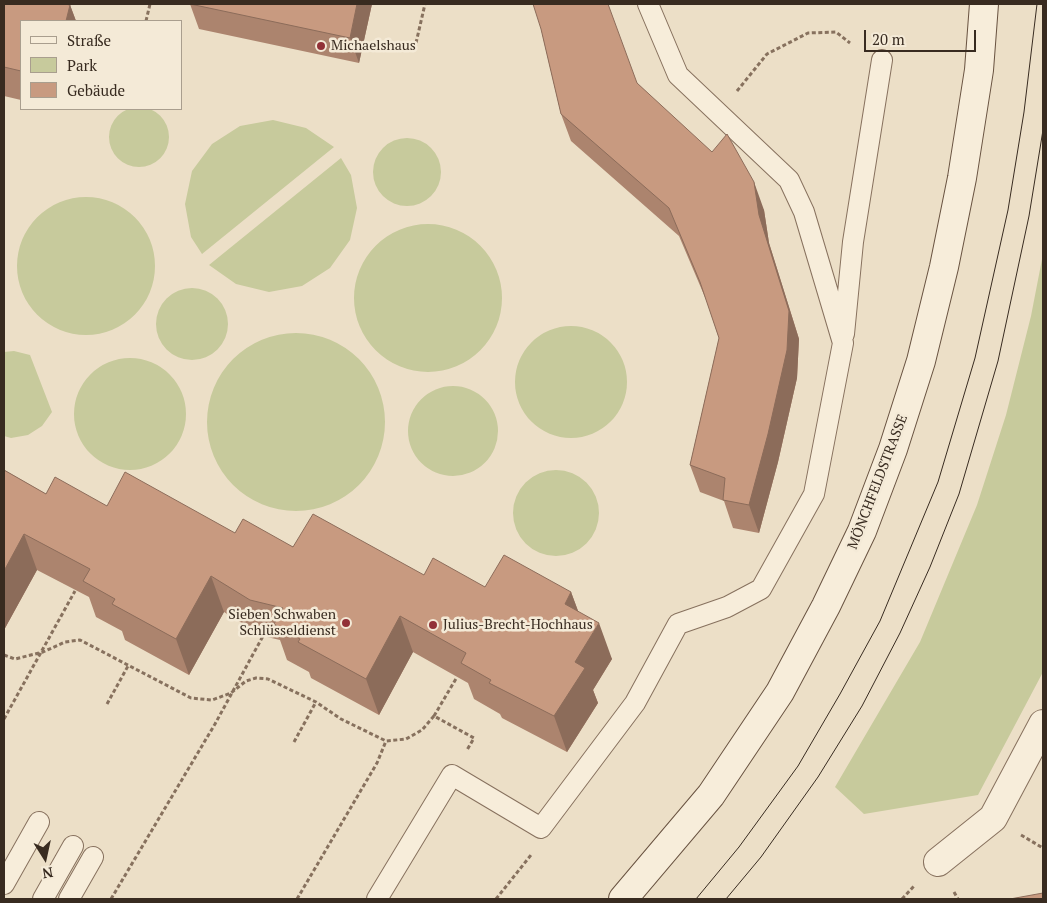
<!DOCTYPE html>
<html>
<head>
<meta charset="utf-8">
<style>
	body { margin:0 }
	#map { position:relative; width:1047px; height:903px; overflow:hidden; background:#ecdfc7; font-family:"PT Serif",serif }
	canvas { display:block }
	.frame { position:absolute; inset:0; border:5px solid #382b20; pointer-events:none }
	.legend { position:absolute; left:20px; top:20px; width:162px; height:90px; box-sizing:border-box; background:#f4ead7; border:1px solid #a99e8e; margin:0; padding:6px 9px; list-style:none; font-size:15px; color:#382b20 }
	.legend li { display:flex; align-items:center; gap:10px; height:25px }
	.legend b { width:25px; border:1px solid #a99e8e }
	.north { position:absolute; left:20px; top:833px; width:50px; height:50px; -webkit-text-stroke:4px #f4ead7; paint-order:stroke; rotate:170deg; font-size:14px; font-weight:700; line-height:20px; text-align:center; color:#382b20 }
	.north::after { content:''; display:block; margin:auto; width:18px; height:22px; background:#382b20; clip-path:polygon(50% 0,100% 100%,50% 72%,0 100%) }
	.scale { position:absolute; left:864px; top:30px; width:112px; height:22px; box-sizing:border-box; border:2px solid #382b20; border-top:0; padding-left:6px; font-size:15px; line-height:18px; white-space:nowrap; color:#382b20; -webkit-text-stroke:4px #f4ead7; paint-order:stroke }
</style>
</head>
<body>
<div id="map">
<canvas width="1047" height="903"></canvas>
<div class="frame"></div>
<ul class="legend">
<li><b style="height:6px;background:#f7edda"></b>Straße</li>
<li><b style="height:14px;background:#c7ca9c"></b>Park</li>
<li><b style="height:14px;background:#c89a80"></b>Gebäude</li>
</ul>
<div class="north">N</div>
<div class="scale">20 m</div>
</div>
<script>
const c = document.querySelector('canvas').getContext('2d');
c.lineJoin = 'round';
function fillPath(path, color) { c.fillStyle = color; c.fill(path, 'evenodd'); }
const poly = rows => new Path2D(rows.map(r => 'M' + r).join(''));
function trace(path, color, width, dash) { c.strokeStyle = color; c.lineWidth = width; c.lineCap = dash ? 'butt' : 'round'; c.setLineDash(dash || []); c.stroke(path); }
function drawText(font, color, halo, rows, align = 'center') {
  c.font = font + ' "PT Serif",serif'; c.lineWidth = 5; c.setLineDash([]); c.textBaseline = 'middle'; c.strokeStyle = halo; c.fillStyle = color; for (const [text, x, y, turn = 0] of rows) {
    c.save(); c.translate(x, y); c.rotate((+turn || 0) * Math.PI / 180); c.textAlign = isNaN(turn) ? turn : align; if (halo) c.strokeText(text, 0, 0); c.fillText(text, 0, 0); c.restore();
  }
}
const green = poly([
	'109 137a30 30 0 1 1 60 0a30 30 0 1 1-60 0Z',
	[273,120,306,128,334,147,202,254,191,237,185,204,192,171,212,144,240,126],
	'373 172a34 34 0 1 1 68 0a34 34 0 1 1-68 0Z',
	[341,158,351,175,357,208,350,240,330,268,302,286,269,292,236,284,209,265],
	'17 266a69 69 0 1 1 138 0a69 69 0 1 1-138 0Z',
	'354 298a74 74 0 1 1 148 0a74 74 0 1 1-148 0Z',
	[1043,254,1043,672,978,795,864,814,835,787,920,642,977,505,1006,415,1031,316],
	'156 324a36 36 0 1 1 72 0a36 36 0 1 1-72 0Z',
	'515 382a56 56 0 1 1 112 0a56 56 0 1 1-112 0Z',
	'207 422a89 89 0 1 1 178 0a89 89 0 1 1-178 0Z',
	[14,351,30,355,52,412,42,426,28,435,11,438,4,436,4,352],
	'74 414a56 56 0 1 1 112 0a56 56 0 1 1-112 0Z',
	'408 431a45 45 0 1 1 90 0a45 45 0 1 1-90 0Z',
	'513 513a43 43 0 1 1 86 0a43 43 0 1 1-86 0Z'
]);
const path = poly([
	[146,21,150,4],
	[416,43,425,4],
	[737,91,767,54,808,33,836,32,850,43],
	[4,655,15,659,43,652,65,642,80,640,191,698,212,700,231,693,246,681,256,678,268,679,316,702,341,719,386,741,406,739,422,730,434,716,474,738,467,750],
	[107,704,128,666],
	[434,716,457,677],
	[4,719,75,591],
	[294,742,316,702],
	[1021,835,1043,848],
	[954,892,958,899],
	[111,899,215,724,263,636],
	[297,899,377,763,386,741],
	[496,899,531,855],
	[902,899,915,885]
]);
const service = poly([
	[844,334,853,242,882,60],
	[4,884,39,822],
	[43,899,73,846],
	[69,899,93,857],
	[377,899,452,775,541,828,635,703,678,624,727,607,761,589,814,494,843,343,804,212,789,180,678,75,648,4]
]);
const minor = poly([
	[938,862,993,818,1043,724]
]);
const secondary = poly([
	[623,899,711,795,780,692,826,606,862,531,893,449,921,361,944,267,962,178,979,70,984,4]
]);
const tram = poly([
	[696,899,739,847,798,766,840,694,880,621,938,482,975,358,1008,210,1024,112,1037,4],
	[726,899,761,857,818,777,862,706,900,633,930,567,959,494,998,361,1029,216,1043,130]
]);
const wall = poly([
	[4,4,70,5,76,21,21,21,21,100,4,96],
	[190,4,372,4,359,63,199,29],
	[541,29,637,83,764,210,769,243,799,339,797,378,778,462,759,533,733,528,724,501,700,492,690,465,719,338,707,302,679,236,571,141,561,114],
	[4,470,46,494,107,506,424,575,485,587,571,592,578,611,612,659,593,690,598,703,567,752,502,718,500,714,474,699,468,683,413,652,379,715,311,678,309,672,287,660,280,640,263,636,224,612,189,675,125,640,122,631,96,617,89,597,37,570,4,630]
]);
const shadedWall = poly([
	[357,4,372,4,359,63,350,38],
	[70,5,76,21,66,21],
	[754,182,764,210,769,243,799,339,797,378,778,462,759,533,749,505],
	[24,534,37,570,4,630,4,571],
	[211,576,224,612,189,675,176,639],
	[571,592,584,627,565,604],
	[400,616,413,652,379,715,366,679],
	[599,623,612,659,593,690,598,703,567,752,554,716,575,662]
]);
const building = poly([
	[4,4,65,4,70,5,66,21,21,21,21,71,4,67,4,4],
	[190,4,357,4,350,38,190,4],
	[533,4,608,4,637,83,712,152,727,134,754,182,759,215,789,311,787,350,768,434,749,505,723,500,725,478,690,465,719,338,700,282,669,208,561,114,541,29,533,4],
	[4,470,46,494,55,477,107,506,125,472,235,533,243,519,293,547,313,514,424,575,433,558,485,587,504,555,571,592,565,604,599,623,575,662,585,668,554,716,489,683,491,680,461,663,466,653,400,616,366,679,298,642,300,639,274,624,283,608,250,600,211,576,176,639,112,604,115,599,83,581,90,569,24,534,4,571,4,470],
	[1043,893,1043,899,1010,899,1043,893]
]);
const markers = [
	[321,46,5,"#923137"],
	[346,623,5,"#923137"],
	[433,625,5,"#923137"]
];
const poiNames = [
	["Michaelshaus",331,46],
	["Sieben Schwaben",336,615,"right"],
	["Schlüsseldienst",336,631,"right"],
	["Julius-Brecht-Hochhaus",443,625]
];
const streetNames = [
	["MÖNCHFELDSTRASSE",878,482,-69]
];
fillPath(green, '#c7ca9c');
trace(service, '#87715e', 22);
trace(minor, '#87715e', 30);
trace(secondary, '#695341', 30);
trace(path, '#87715e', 3, [4, 2.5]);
trace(service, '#f7edda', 20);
trace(minor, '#f7edda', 28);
trace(secondary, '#f7edda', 28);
trace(tram, '#382b20', 1);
fillPath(wall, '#ac846e');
fillPath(shadedWall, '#8c6c5a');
fillPath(building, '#c89a80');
trace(building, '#8c6c5a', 1);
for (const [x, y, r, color] of markers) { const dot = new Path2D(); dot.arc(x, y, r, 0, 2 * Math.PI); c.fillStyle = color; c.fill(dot); trace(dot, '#f4ead7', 2); }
drawText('14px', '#382b20', '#f4ead7', poiNames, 'left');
drawText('14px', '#382b20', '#f4ead7', streetNames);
</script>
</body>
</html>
